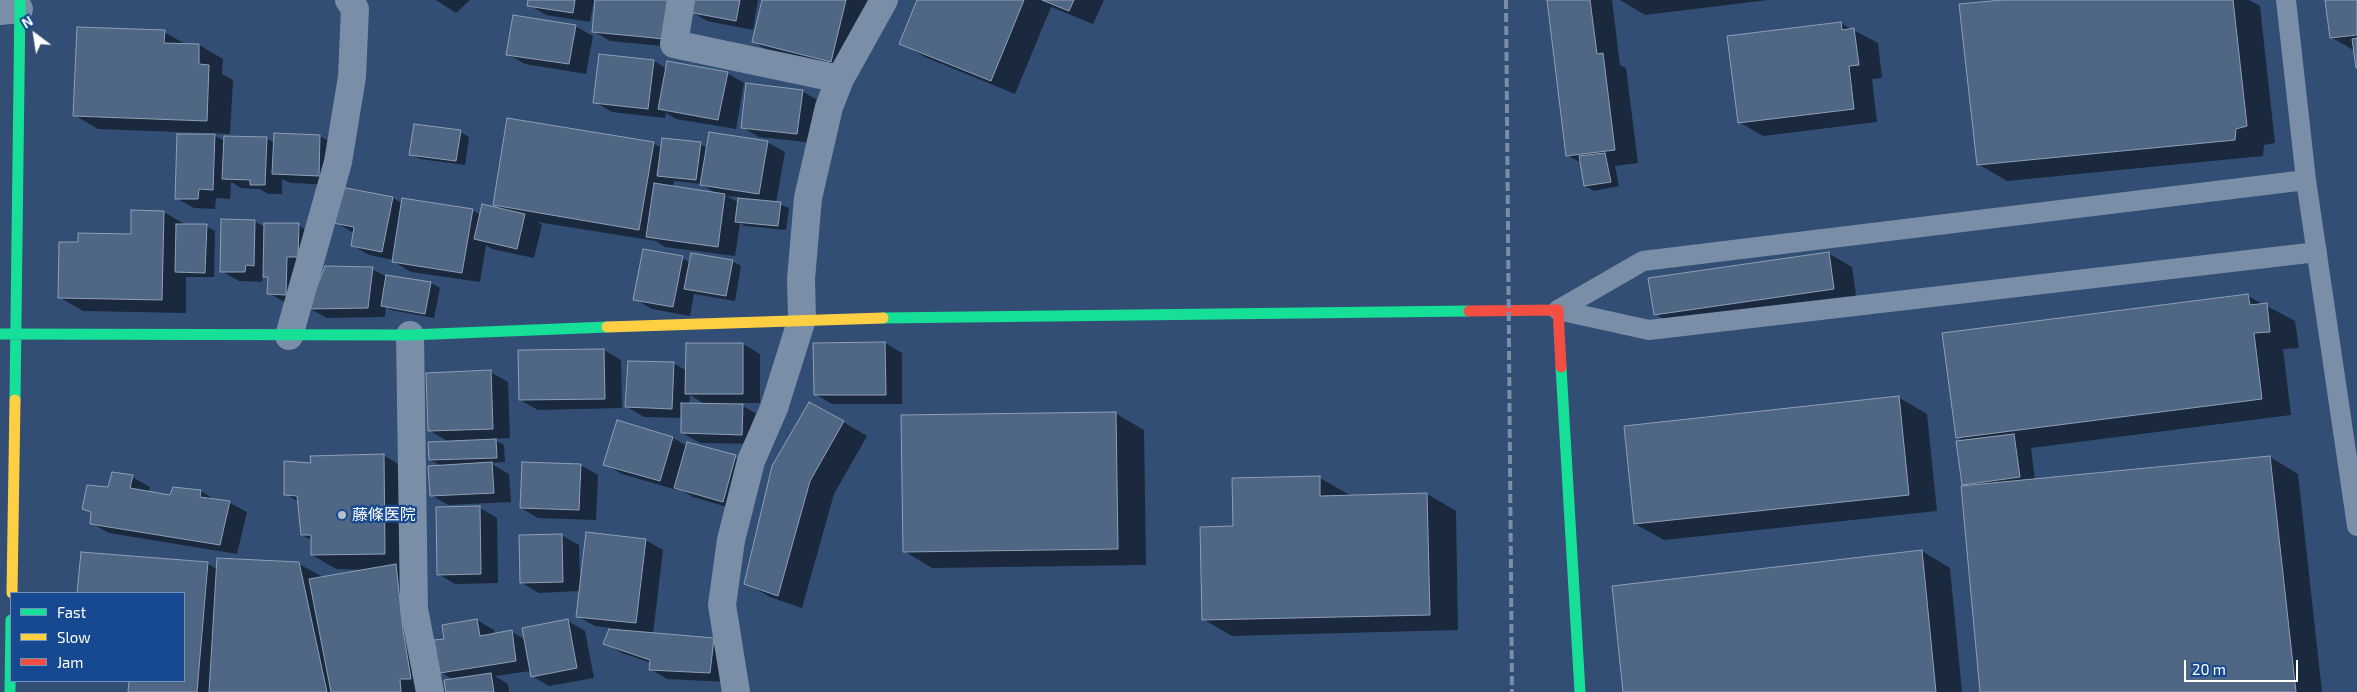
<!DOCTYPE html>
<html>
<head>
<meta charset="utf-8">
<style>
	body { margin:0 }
	#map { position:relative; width:2357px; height:692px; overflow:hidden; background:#324e74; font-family:"Exo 2",sans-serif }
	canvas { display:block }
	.legend { position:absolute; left:10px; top:592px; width:175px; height:90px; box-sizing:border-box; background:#164990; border:1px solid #7392bc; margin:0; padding:6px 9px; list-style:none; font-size:15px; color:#fff }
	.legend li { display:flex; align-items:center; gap:10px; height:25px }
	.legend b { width:25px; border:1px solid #7392bc }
	.north { position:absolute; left:10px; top:10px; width:50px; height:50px; -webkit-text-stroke:4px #164990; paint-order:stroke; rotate:329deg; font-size:14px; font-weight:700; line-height:20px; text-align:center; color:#fff }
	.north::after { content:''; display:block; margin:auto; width:18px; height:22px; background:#fff; clip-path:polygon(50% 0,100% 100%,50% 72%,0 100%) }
	.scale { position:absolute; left:2184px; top:660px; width:114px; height:22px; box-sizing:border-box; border:2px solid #fff; border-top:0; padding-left:6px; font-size:15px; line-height:18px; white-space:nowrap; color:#fff; -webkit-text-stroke:4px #164990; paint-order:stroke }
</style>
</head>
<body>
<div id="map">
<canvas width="2357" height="692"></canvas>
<ul class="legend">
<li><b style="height:6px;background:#16e098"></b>Fast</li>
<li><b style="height:6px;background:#ffcf43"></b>Slow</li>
<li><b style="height:6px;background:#f24e42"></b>Jam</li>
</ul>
<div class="north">N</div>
<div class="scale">20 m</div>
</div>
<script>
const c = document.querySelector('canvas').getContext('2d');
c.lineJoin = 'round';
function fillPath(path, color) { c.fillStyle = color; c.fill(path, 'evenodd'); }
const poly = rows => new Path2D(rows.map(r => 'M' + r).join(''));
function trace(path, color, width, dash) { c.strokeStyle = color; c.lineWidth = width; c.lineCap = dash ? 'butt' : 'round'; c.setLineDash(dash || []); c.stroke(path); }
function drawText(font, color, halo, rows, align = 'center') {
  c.font = font + ' "Exo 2","Noto Sans JP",sans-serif'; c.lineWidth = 4.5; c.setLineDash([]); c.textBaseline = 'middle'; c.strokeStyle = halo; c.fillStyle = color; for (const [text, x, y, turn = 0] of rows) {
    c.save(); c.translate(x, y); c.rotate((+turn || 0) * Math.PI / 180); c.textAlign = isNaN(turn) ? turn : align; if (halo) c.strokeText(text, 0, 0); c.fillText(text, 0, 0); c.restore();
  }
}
const shadow = poly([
	[436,0,470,0,456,13],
	[530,0,594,0,590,22,546,15,529,5],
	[597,0,682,48,610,41,593,31],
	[692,0,758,0,753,30,707,21,690,11],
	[763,0,873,0,855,75,777,55,753,42],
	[919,0,1104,0,1093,24,1051,7,1015,94,925,57,901,43],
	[1548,0,1612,0,1620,65,1626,68,1638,163,1615,166,1619,186,1594,191,1585,186,1581,163,1567,155],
	[1620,0,1768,0,1645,15],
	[2017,0,2249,0,2260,6,2275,143,2264,145,2263,156,2007,181,1978,164],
	[2326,0,2357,0,2357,67,2355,51,2331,37],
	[1840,23,1878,43,1882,78,1872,79,1877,122,1763,136,1739,122],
	[575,26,593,36,586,74,525,64,508,54],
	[164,32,187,45,199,45,223,59,222,74,233,80,230,134,98,129,74,115],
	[600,55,654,61,667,69,727,73,744,83,736,129,676,119,666,113,665,118,612,112,595,102],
	[802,91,819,101,814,143,759,137,742,127],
	[460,132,469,137,465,165,420,159,411,154],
	[213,135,225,141,266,138,275,143,320,136,337,146,336,185,291,183,282,179,282,194,268,194,260,189,241,188,231,182,230,199,216,198,215,209,194,208,176,198],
	[767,142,785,152,776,203,789,208,786,230,745,226,740,223,735,256,665,247,656,241,537,222,542,225,534,258,492,249,486,245,480,282,411,272,394,262,394,260,369,255,352,245,354,233,335,222,393,198,403,204,472,210,481,215,502,209,495,205,654,144,662,148,700,144,707,148],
	[674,181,701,184,717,194,673,187],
	[726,196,739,197,738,202],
	[164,212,186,225,206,226,215,231,214,277,186,277,186,313,83,311,59,297,132,235],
	[254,221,265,227,298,225,315,235,286,303,269,293,269,279,263,275,262,282,239,281,221,271],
	[1828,253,1852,267,1857,302,1679,328,1655,314],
	[682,258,691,263,732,261,741,266,735,301,694,294,690,316,652,309,635,299],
	[372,269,387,277,431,283,440,288,434,318,391,310,386,307,385,317,327,318,310,309],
	[2248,296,2295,321,2299,348,2283,349,2291,415,2031,448,2035,480,2270,457,2298,474,2322,692,1982,692,1967,486,1963,484,1964,441,1957,437],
	[885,343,902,353,902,404,832,404,815,394],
	[687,344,743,344,760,354,760,403,738,403,760,416,759,444,700,443,682,433,682,418,644,417,627,407,673,363,687,371],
	[690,395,706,405,689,405],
	[604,350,621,360,622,408,538,410,520,400],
	[490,372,508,382,510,438,492,439,504,445,505,462,490,463,509,474,511,502,448,505,431,495,442,466,430,460,449,442,429,430],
	[1898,397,1927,414,1937,511,1664,540,1635,524],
	[1115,413,1144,430,1146,565,932,568,904,551],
	[843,422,867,436,834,494,802,608,770,597,746,583],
	[673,438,687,446,735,457,753,467,741,511,693,497,678,488,677,490,622,474,605,464],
	[383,455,407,469,434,692,129,692,130,681,184,681,184,593,79,593,82,554,208,564,217,569,299,564,323,577,369,570,336,569,312,555,313,541,302,535,299,502,286,494,312,464],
	[580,465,598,475,596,520,538,518,521,508],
	[132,477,150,487,148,493,170,497,201,491,217,501,230,503,247,512,237,554,109,533,91,523,92,514,83,508,109,488],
	[1320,478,1348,494,1348,496,1427,494,1456,511,1458,630,1232,636,1203,619,1235,527],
	[480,508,497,518,498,583,455,584,438,574],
	[561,535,579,545,580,581,645,540,663,550,653,634,713,639,730,649,727,682,667,679,650,669,651,663,622,653,605,643,610,628,595,626,577,616,580,591,539,593,522,583],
	[1922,551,1950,568,1962,692,1625,692],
	[477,620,494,630,495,635,512,632,526,640,568,621,585,631,594,678,549,686,532,676,531,671,495,676,508,684,509,692,447,692,453,680,441,672,445,640]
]);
const building = poly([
	[528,0,575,0,573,13,527,6,528,0],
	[595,0,669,0,665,39,592,32,595,0],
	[690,0,740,0,736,21,688,12,690,0],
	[762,0,846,0,831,62,752,42,762,0],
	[917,0,1024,0,991,81,899,44,917,0],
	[1042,0,1074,0,1069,11,1042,0],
	[1547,0,1590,0,1597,54,1603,53,1615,150,1566,156,1547,0],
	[2002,0,2233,0,2247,126,2236,129,2235,140,1977,165,1959,4,2002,0],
	[2325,0,2357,0,2357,35,2330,38,2325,0],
	[513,15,576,25,569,64,506,55,513,15],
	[1841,22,1842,30,1854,28,1859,65,1849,66,1854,109,1738,123,1727,36,1841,22],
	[77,27,165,30,164,43,199,44,199,64,209,65,207,121,73,116,77,27],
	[2357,38,2357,68,2356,68,2352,39,2357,38],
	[599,54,654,60,648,109,593,103,599,54],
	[667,61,728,72,718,120,658,109,667,61],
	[746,83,803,90,797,134,741,128,746,83],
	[507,118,654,142,639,230,493,205,507,118],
	[414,124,461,130,456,161,409,155,414,124],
	[709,132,768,141,759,194,700,185,709,132],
	[274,133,320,135,319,176,272,174,274,133],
	[177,134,215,134,213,190,199,189,198,199,175,199,177,134],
	[224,136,267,137,265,185,250,185,250,180,222,179,224,136],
	[662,138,701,142,696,180,657,176,662,138],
	[1605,153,1611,182,1584,186,1579,156,1605,153],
	[654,183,725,194,718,247,646,237,654,183],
	[341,187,393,197,382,252,351,246,354,227,333,223,341,187],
	[402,198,473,209,462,273,392,262,402,198],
	[738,198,781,202,778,226,735,222,738,198],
	[482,204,525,214,517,249,474,239,482,204],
	[131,210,164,211,162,300,58,298,59,242,78,242,78,233,131,234,131,210],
	[221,219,255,220,254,266,246,265,245,272,220,272,221,219],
	[264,223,299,223,298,257,287,257,286,295,267,294,268,277,263,277,264,223],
	[176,224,207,224,205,273,175,272,176,224],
	[643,249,683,256,673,307,633,300,643,249],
	[1829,252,1834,289,1654,315,1648,278,1829,252],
	[691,253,733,260,726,296,684,289,691,253],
	[325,266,373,267,368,308,308,309,325,266],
	[386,275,431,282,425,314,381,306,386,275],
	[2248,294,2250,305,2267,303,2270,332,2254,333,2262,399,1956,438,1942,333,2248,294],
	[885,342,886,395,814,395,813,343,885,342],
	[686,343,743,343,743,394,685,394,686,343],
	[604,349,605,399,519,400,518,350,604,349],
	[628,361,674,362,672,409,625,407,628,361],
	[491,370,493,429,428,431,426,373,491,370],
	[1899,396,1909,495,1634,524,1624,426,1899,396],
	[809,402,844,421,810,481,778,596,744,584,772,466,809,402],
	[681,403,743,404,742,435,681,433,681,403],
	[1116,412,1118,549,903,552,901,415,1116,412],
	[617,420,673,437,660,481,603,465,617,420],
	[2014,434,2020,477,1962,485,1956,441,2014,434],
	[496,439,497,458,429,460,428,442,496,439],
	[687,442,736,455,723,502,674,488,687,442],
	[384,454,385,554,311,555,311,535,301,535,297,496,284,495,284,461,311,463,310,456,384,454],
	[2270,456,2296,692,1980,692,1961,486,2270,456],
	[492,462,494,493,430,496,428,466,492,462],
	[522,462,581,464,579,510,520,508,522,462],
	[112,472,133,475,130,488,170,495,173,487,201,490,200,497,230,501,220,545,90,524,91,512,82,509,87,485,108,487,112,472],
	[1320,476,1320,496,1427,493,1430,615,1202,620,1200,527,1233,526,1232,478,1320,476],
	[480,506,481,574,437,575,436,507,480,506],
	[586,532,646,539,636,623,576,617,586,532],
	[562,534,563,582,520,583,519,535,562,534],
	[1922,550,1936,692,1623,692,1612,586,1922,550],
	[81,552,208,562,197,692,128,692,129,681,184,681,184,593,77,593,81,552],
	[217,558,299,562,327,692,209,692,217,558],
	[396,564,403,630,411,679,400,679,401,692,331,692,309,579,396,564],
	[477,619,480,636,512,630,516,661,440,673,434,640,444,639,442,625,477,619],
	[568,619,577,668,531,677,522,628,568,619],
	[609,629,714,638,710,673,649,670,650,660,603,644,609,629],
	[491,673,494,692,446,692,444,680,491,673]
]);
const lane = poly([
	[2286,0,2306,180,2357,526],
	[1558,310,1649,330,2317,252],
	[1558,310,1643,261,2306,180]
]);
const street = poly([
	[681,0,674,44,840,79],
	[0,11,19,9],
	[410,335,414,609,430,692],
	[289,336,338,162,352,77,355,9,349,0],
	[736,692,722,605,731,540,751,461,774,408,802,319,801,279,808,198,829,107,840,79,884,0]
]);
const fast = poly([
	[883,318,1469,311],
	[0,334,410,335,607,327],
	[1561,367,1580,692],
	[15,400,20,0],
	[10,692,11,620]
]);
const slow = poly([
	[607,327,883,318],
	[12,593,15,400]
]);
const jam = poly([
	[1469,311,1558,310,1561,367]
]);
const rail = poly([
	[1506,0,1512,692]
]);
const markers = [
	[342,515,5,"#b7c1ce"]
];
const poiNames = [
	["藤條医院",352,515]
];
fillPath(shadow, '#0007');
fillPath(building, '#4f6684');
trace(building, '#8f9fb5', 1);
trace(lane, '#7a8ea7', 20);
trace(street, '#7a8ea7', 28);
trace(fast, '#16e098', 11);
trace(slow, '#ffcf43', 11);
trace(jam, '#f24e42', 11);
trace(rail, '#7b8ea7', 4, [9, 4]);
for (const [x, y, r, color] of markers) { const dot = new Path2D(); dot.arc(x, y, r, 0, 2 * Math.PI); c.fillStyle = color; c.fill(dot); trace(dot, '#164990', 2); }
drawText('16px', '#fff', '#164990', poiNames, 'left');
</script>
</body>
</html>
